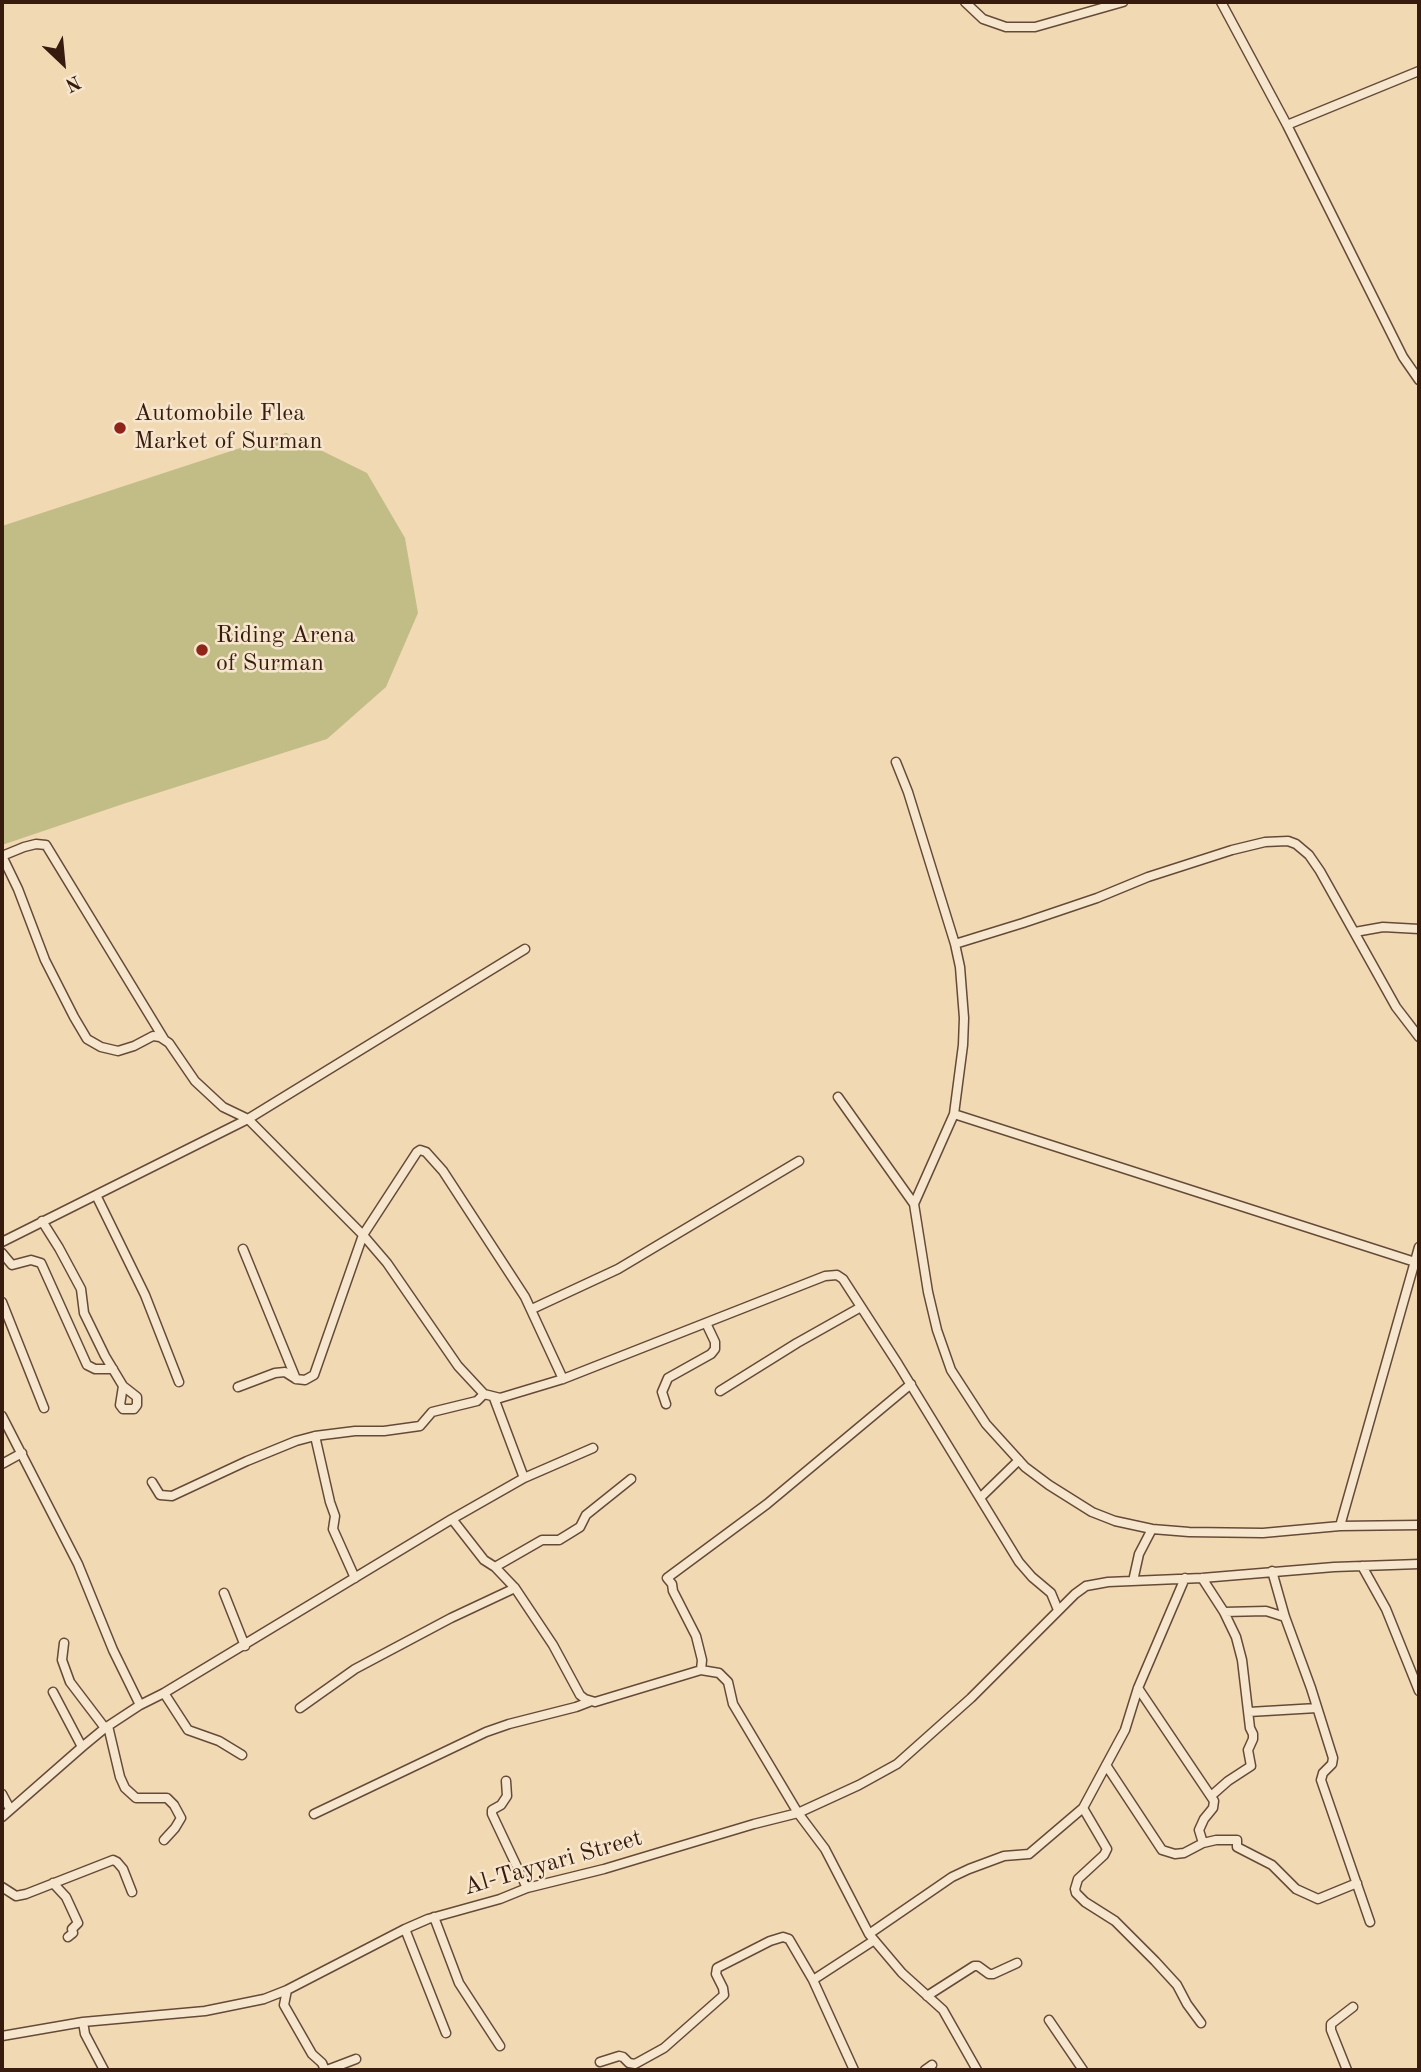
<!DOCTYPE html>
<html>
<head>
<meta charset="utf-8">
<style>
	body { margin:0 }
	#map { position:relative; width:1421px; height:2072px; overflow:hidden; background:#f1d9b4; font-family:"Old Standard TT",serif }
	canvas { display:block }
	.frame { position:absolute; inset:0; border:4px solid #371b0e; pointer-events:none }
	.north { position:absolute; left:28px; top:28px; width:70px; height:70px; -webkit-text-stroke:5px #f6e6ce; paint-order:stroke; rotate:154deg; font-size:19px; font-weight:700; line-height:28px; text-align:center; color:#371b0e }
	.north::after { content:''; display:block; margin:auto; width:24px; height:32px; background:#371b0e; clip-path:polygon(50% 0,100% 100%,50% 72%,0 100%) }
</style>
</head>
<body>
<div id="map">
<canvas width="1421" height="2072"></canvas>
<div class="frame"></div>
<div class="north">N</div>
</div>
<script>
const c = document.querySelector('canvas').getContext('2d');
c.lineJoin = 'round';
function fillPath(path, color) { c.fillStyle = color; c.fill(path, 'evenodd'); }
const poly = rows => new Path2D(rows.map(r => 'M' + r).join(''));
function trace(path, color, width, dash) { c.strokeStyle = color; c.lineWidth = width; c.lineCap = dash ? 'butt' : 'round'; c.setLineDash(dash || []); c.stroke(path); }
function drawText(font, color, halo, rows, align = 'center') {
  c.font = font + ' "Old Standard TT",serif'; c.lineWidth = 5; c.setLineDash([]); c.textBaseline = 'middle'; c.strokeStyle = halo; c.fillStyle = color; for (const [text, x, y, turn = 0] of rows) {
    c.save(); c.translate(x, y); c.rotate((+turn || 0) * Math.PI / 180); c.textAlign = isNaN(turn) ? turn : align; if (halo) c.strokeText(text, 0, 0); c.fillText(text, 0, 0); c.restore();
  }
}
const green = poly([
	[286,433,367,473,405,538,418,613,386,687,327,739,126,803,2,845,2,526]
]);
const street = poly([
	[965,2,983,19,1006,27,1035,27,1123,2],
	[1221,2,1287,125,1403,357,1419,380],
	[1287,125,1419,71],
	[896,762,908,792,955,944,960,967,964,1018,963,1045,954,1114,914,1204],
	[2,856,18,889,45,960,74,1017,87,1039,101,1047,118,1051,134,1046,153,1036,160,1037,169,1043,195,1081,223,1107,248,1119,363,1235,387,1263,458,1366,484,1394,500,1398,563,1379,825,1276,837,1275,843,1279,898,1364,1019,1562,1032,1577,1051,1593,1058,1610],
	[2,856,24,847,36,844,46,845,164,1039],
	[1355,932,1383,927,1419,929],
	[955,944,1023,923,1097,898,1148,877,1232,850,1265,842,1288,841,1296,844,1309,855,1320,871,1396,1007,1419,1037],
	[838,1097,914,1204,928,1292,937,1330,951,1370,986,1424,1025,1467,1049,1485,1092,1512,1115,1521,1152,1529,1189,1532,1263,1533,1340,1526,1419,1525],
	[954,1114,1415,1262],
	[96,1195,145,1295,179,1382],
	[42,1221,59,1248,81,1289,84,1313,105,1356,123,1386,137,1397,137,1405,134,1409,123,1409,120,1405,123,1386],
	[2,1242,248,1119,525,949],
	[243,1249,296,1379],
	[2,1253,12,1265,31,1260,41,1263,87,1365,95,1369,113,1369],
	[2,1302,44,1408],
	[532,1309,618,1269,799,1161],
	[238,1387,275,1373,285,1372,296,1379,305,1380,314,1375,363,1235,417,1152,420,1150,426,1152,443,1171,525,1297,563,1379],
	[720,1391,797,1343,861,1307],
	[666,1404,662,1392,668,1378,711,1354,715,1349,715,1342,706,1323],
	[2,1416,78,1564,113,1650,140,1705],
	[315,1436,330,1502,335,1516,333,1529,355,1578],
	[2,1464,22,1453],
	[524,1478,593,1448],
	[152,1482,160,1495,172,1496,247,1461,296,1441,315,1436,355,1431,384,1431,420,1426,432,1412,477,1401,484,1394],
	[980,1498,1019,1460],
	[452,1519,484,1560,495,1567,515,1588,553,1645,580,1695,585,1699,595,1702,701,1670,719,1673,728,1682,733,1704,798,1813,825,1849,869,1934,902,1973,943,2010,977,2070],
	[1340,1526,1419,1247],
	[1362,1566,1386,1609,1419,1691],
	[495,1567,542,1540,559,1540,572,1532,580,1527,586,1515,631,1479],
	[1272,1571,1285,1617,1311,1688,1333,1758,1332,1764,1323,1773,1321,1780,1370,1922],
	[1202,1578,1224,1612,1236,1637,1242,1660,1250,1728,1253,1734,1253,1739,1248,1750,1251,1766,1228,1781,1211,1796],
	[1133,1581,1139,1554,1152,1529],
	[224,1593,245,1646],
	[1224,1612,1266,1611,1285,1617],
	[64,1643,62,1660,70,1682,105,1728],
	[701,1670,702,1660,696,1636,673,1591,672,1584,667,1578,767,1504,911,1384],
	[1138,1688,1214,1801,1213,1808,1204,1819,1199,1830,1203,1843],
	[53,1692,82,1747],
	[164,1693,188,1730,219,1741,242,1755],
	[300,1708,355,1669,451,1618,515,1588],
	[1249,1712,1317,1708],
	[108,1726,120,1777,125,1788,136,1798,167,1798,174,1805,181,1818,175,1828,164,1840],
	[1106,1765,1162,1850,1175,1854,1184,1853,1203,1843,1216,1840,1237,1840,1237,1847,1272,1865,1296,1889,1318,1899,1357,1883],
	[506,1781,507,1796,501,1805,492,1810,492,1814,527,1888],
	[2,1794,10,1809],
	[1083,1808,1107,1849,1104,1855,1078,1879,1075,1889,1076,1893,1085,1902,1115,1921,1155,1961,1177,1985,1187,2004,1201,2023],
	[314,1814,486,1732,509,1724,576,1707,589,1702],
	[2,1817,82,1747,105,1728,140,1705,164,1693,452,1519,524,1478,494,1398],
	[53,1883,66,1897,78,1923,72,1929,73,1933,68,1937],
	[2,1887,16,1896,26,1894,113,1860,117,1862,123,1869,132,1892],
	[434,1917,459,1983,500,2046],
	[405,1929,446,2033],
	[869,1934,952,1877,969,1869,1004,1856,1029,1854,1083,1808,1125,1730,1138,1688,1185,1578],
	[813,1980,873,1941],
	[287,1990,284,2005,312,2054,322,2063,325,2070],
	[927,1996,974,1966,978,1966,989,1974,993,1974,1017,1963],
	[1049,2020,1083,2070],
	[83,2022,85,2034,104,2070],
	[2,2036,83,2022,205,2011,264,1999,287,1990,405,1929,428,1919,500,1899,527,1888,604,1869,754,1824,798,1813,859,1785,897,1764,971,1698,1075,1594,1086,1586,1108,1582,1202,1578,1334,1567,1419,1564],
	[600,2062,619,2056,623,2057,629,2063,635,2064,664,2048,724,1995,723,1988,716,1974,717,1968,770,1941,783,1937,789,1939,813,1980,854,2070],
	[327,2070,356,2059],
	[925,2070,932,2065],
	[1347,2070,1331,2030,1331,2024,1353,2007]
]);
const markers = [
	[120,428,7,"#8f2418"],
	[202,650,7,"#8f2418"]
];
const poiNames = [
	["Automobile Flea",134,414],
	["Market of Surman",134,442],
	["Riding Arena",216,636],
	["of Surman",216,664]
];
const streetNames = [
	["Al-Tayyari Street",553,1863,-16]
];
fillPath(green, '#c2bd87');
trace(street, '#664a38', 11);
trace(street, '#f6e6ce', 8);
for (const [x, y, r, color] of markers) { const dot = new Path2D(); dot.arc(x, y, r, 0, 2 * Math.PI); c.fillStyle = color; c.fill(dot); trace(dot, '#f6e6ce', 2.5); }
drawText('24px', '#371b0e', '#f6e6ce', poiNames, 'left');
drawText('24px', '#371b0e', '#f6e6ce', streetNames);
</script>
</body>
</html>
